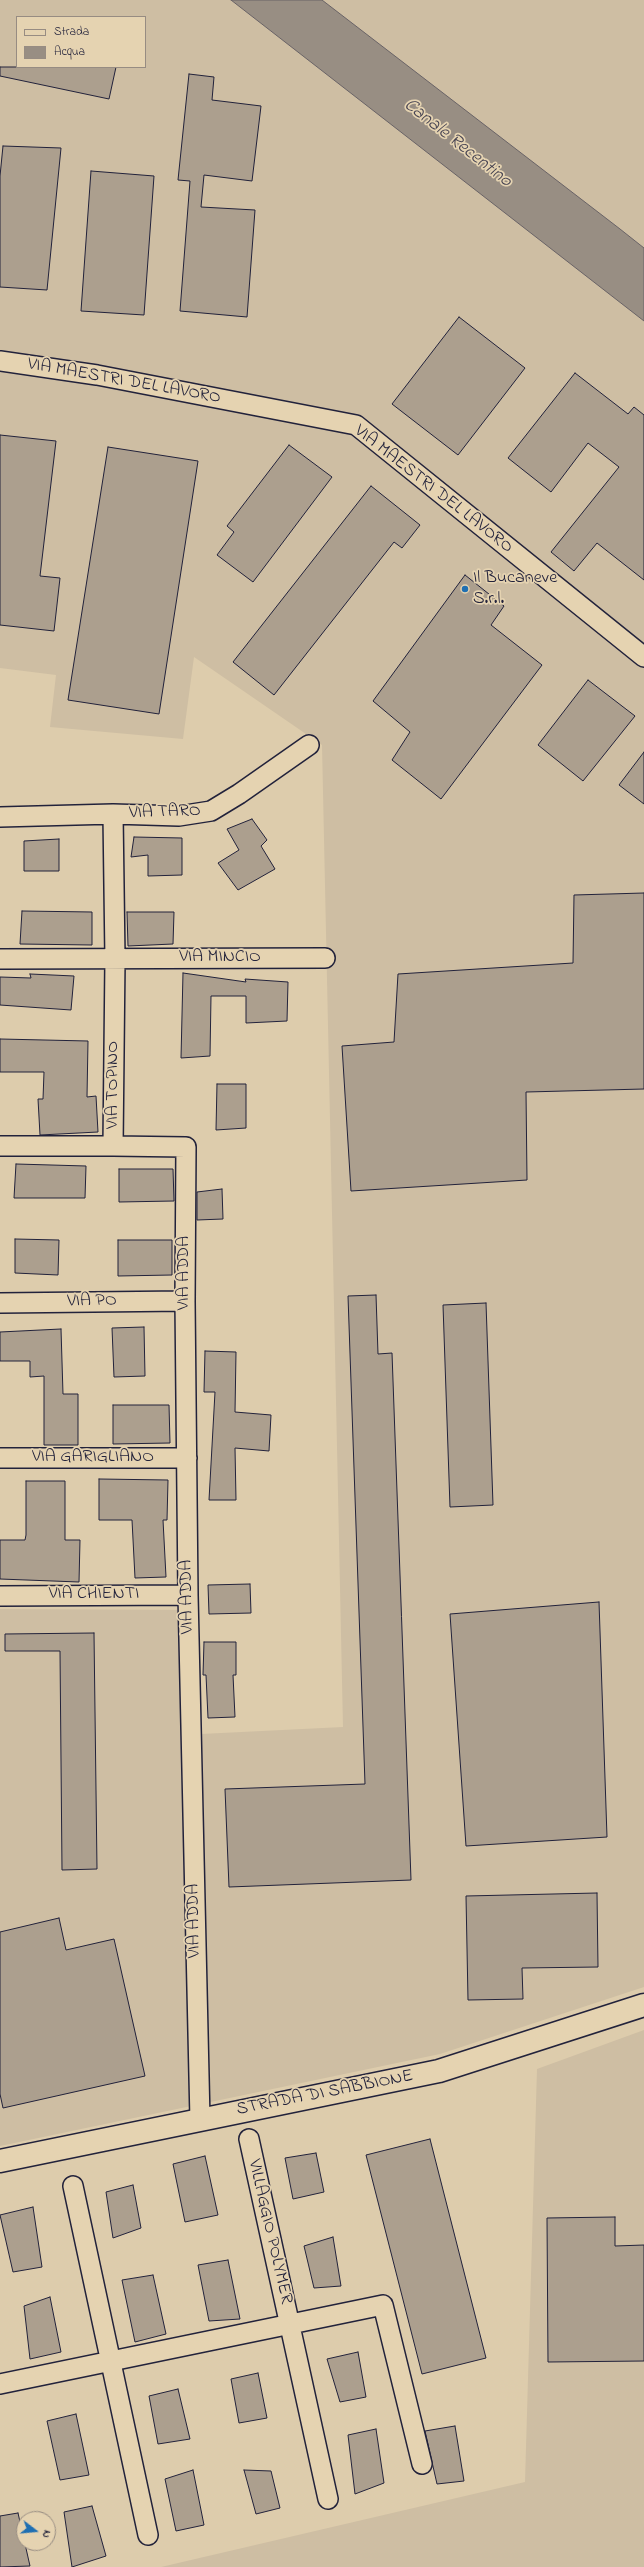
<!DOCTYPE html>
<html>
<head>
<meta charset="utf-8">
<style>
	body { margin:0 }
	#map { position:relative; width:644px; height:2567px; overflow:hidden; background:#ddccac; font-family:"Indie Flower",sans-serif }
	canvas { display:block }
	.legend { position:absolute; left:16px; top:16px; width:130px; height:52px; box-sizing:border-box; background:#e5d3b1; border:1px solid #978c82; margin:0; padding:5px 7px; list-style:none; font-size:12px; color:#22223b }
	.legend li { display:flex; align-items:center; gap:8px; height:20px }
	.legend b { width:20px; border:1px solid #978c82 }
	.north { position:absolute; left:16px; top:2511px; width:40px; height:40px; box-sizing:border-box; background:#e5d3b1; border:1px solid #978c82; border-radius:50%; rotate:106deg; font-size:11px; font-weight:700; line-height:16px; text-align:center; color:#22223b }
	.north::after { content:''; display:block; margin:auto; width:14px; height:18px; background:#1f6fb2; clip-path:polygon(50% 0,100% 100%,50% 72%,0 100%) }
</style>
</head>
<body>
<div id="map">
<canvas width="644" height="2567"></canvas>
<ul class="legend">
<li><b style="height:5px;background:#e5d3b1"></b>Strada</li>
<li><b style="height:11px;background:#988e83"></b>Acqua</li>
</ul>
<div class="north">N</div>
</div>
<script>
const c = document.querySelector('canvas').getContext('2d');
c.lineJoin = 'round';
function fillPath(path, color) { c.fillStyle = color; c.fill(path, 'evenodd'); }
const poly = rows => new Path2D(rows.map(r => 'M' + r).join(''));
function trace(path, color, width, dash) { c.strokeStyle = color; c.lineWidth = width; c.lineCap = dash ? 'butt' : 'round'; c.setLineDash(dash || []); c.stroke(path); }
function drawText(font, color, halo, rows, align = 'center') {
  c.font = font + ' "Indie Flower",sans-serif'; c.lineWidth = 3.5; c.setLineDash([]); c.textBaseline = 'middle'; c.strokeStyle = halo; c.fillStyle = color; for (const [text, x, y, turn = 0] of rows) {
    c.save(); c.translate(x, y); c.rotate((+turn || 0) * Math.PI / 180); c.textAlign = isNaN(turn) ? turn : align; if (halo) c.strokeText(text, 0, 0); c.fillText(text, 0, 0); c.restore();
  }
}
const built = poly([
	[0,0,644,0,644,1987,440,2054,0,2146,0,1609,196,1610,201,1734,343,1727,322,745,194,657,183,739,50,727,56,675,0,668],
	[17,17,145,17,145,67,17,67],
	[644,2030,644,2567,161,2567,525,2482,537,2069]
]);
const water = poly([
	[231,0,322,0,620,229,644,248,644,321,231,0]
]);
const building = poly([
	[0,67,116,67,109,99,0,76,0,67],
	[189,74,214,77,212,100,261,106,252,181,204,175,201,207,255,210,247,317,180,311,190,181,178,180,189,74],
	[3,146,61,148,47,290,0,287,0,176,3,146],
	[91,171,154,176,144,315,81,311,91,171],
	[459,317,525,368,458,455,392,404,459,317],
	[575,373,628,414,634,407,644,415,644,580,597,543,574,571,551,552,619,467,588,443,551,492,508,458,575,373],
	[0,435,56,441,40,576,60,578,54,631,0,625,0,435],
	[289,445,332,477,253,582,217,555,234,532,227,526,289,445],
	[108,447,198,461,159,714,68,700,108,447],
	[371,486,420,525,402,548,394,542,274,695,233,662,371,486],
	[465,575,504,606,491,625,542,665,441,799,392,760,410,732,373,701,465,575],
	[588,680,635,716,583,781,538,745,588,680],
	[644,752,644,804,619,785,644,752],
	[252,819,267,840,261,846,275,869,238,890,218,863,239,850,227,829,252,819],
	[134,837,182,838,182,875,148,876,148,855,131,857,134,837],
	[59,839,59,871,24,871,24,841,59,839],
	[644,893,644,1089,526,1092,527,1180,351,1191,342,1046,394,1042,398,974,573,963,574,895,644,893],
	[22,911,92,912,92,945,20,944,22,911],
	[127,912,174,912,173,944,128,946,127,912],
	[183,973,246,982,245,979,288,982,287,1021,246,1023,246,996,211,996,210,1056,181,1058,183,973],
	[30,974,74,976,71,1010,0,1005,0,977,31,978,30,974],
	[0,1039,88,1041,87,1097,96,1096,98,1132,40,1135,38,1099,43,1099,44,1072,0,1072,0,1039],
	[217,1084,246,1084,246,1128,216,1130,217,1084],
	[16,1164,86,1166,85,1198,14,1198,16,1164],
	[119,1169,173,1169,174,1201,119,1202,119,1169],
	[222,1189,223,1219,197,1220,197,1192,222,1189],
	[15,1239,59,1240,58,1275,15,1273,15,1239],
	[118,1240,172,1240,172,1275,118,1276,118,1240],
	[376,1295,378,1354,392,1353,411,1880,229,1887,225,1789,365,1784,348,1296,376,1295],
	[486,1303,493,1505,450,1507,443,1305,486,1303],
	[144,1327,145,1376,114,1377,112,1328,144,1327],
	[61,1329,63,1394,78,1394,78,1445,44,1445,44,1376,30,1377,30,1361,0,1361,0,1332,61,1329],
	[205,1351,236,1352,235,1412,271,1415,269,1451,235,1448,236,1500,209,1500,215,1392,204,1392,205,1351],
	[113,1405,169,1405,170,1443,113,1444,113,1405],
	[99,1479,168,1480,167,1520,163,1520,166,1577,135,1578,132,1520,99,1520,99,1479],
	[26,1481,65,1481,65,1540,80,1540,79,1582,0,1579,0,1540,25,1540,26,1535,26,1481],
	[250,1584,251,1613,209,1614,208,1585,250,1584],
	[599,1602,607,1837,466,1846,450,1614,599,1602],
	[94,1633,97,1869,62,1870,60,1651,5,1651,5,1634,94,1633],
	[204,1642,236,1642,236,1675,233,1675,235,1717,208,1718,206,1675,203,1675,204,1642],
	[597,1893,598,1967,522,1968,523,1999,468,2000,466,1896,597,1893],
	[59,1918,66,1950,114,1939,145,2076,3,2108,0,2094,0,1932,59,1918],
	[430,2139,486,2358,422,2374,366,2155,430,2139],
	[316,2153,324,2192,293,2199,285,2158,316,2153],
	[205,2156,218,2215,185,2222,173,2164,205,2156],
	[133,2185,141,2228,113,2238,106,2192,133,2185],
	[33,2207,42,2267,13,2272,0,2215,33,2207],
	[615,2217,615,2246,644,2245,644,2361,548,2362,547,2218,615,2217],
	[333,2237,341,2286,314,2288,304,2246,333,2237],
	[228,2260,240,2319,209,2321,198,2265,228,2260],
	[153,2275,166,2334,135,2342,122,2280,153,2275],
	[50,2297,61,2352,30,2359,24,2306,50,2297],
	[358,2352,366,2397,340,2402,327,2359,358,2352],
	[258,2373,267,2418,239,2423,231,2379,258,2373],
	[178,2389,190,2439,158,2444,149,2396,178,2389],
	[76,2414,89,2475,60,2480,47,2421,76,2414],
	[455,2426,464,2481,437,2484,425,2431,455,2426],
	[376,2429,384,2483,355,2494,348,2435,376,2429],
	[193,2470,204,2525,176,2531,165,2479,193,2470],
	[244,2470,271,2471,280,2508,256,2514,244,2470],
	[92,2506,106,2556,72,2567,64,2512,92,2506],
	[18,2513,30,2566,0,2567,0,2516,18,2513]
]);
const street = poly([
	[0,361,97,375,356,425,644,657],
	[0,817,113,814,179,816,211,811,239,794,309,745],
	[0,959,325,958],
	[0,1146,113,1146,115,959,113,814],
	[113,1146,186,1147,185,1301,188,1595,200,2120],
	[0,1303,185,1301],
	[0,1458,187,1458],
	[0,1596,188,1595],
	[249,2139,328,2499],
	[73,2186,148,2535],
	[0,2384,383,2305,422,2464]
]);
const secondary = poly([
	[0,2161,439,2071,644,2005]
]);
const markers = [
	[465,589,4,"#1f6fb2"]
];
const streetNames = [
	["VIA MAESTRI DEL LAVORO",124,382,10],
	["VIA MAESTRI DEL LAVORO",433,490,38],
	["VIA TARO",165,813,-2],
	["VIA MINCIO",220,958],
	["VIA TOPINO",114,1085,-90],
	["VIA ADDA",185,1273,-90],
	["VIA PO",92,1302,-1],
	["VIA GARIGLIANO",93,1458],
	["VIA CHIENTI",94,1595],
	["VIA ADDA",188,1597,-91],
	["VIA ADDA",195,1921,-91],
	["STRADA DI SABBIONE",325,2094,-11],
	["VILLAGGIO POLYMER",269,2232,77]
];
const poiNames = [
	["Il Bucaneve",473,579],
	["S.r.l.",473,600]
];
const waterNames = [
	["Canale Recentino",457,144,38]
];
fillPath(built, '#cebea3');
fillPath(water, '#988e83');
trace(water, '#696366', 1);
fillPath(building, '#ac9f8e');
trace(building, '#22223b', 1);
trace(street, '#22223b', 22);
trace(secondary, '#22223b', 25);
trace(street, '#e5d3b1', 19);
trace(secondary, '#e5d3b1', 22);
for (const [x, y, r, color] of markers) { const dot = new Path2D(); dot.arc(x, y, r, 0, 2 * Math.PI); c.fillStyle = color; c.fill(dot); trace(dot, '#e5d3b1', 1.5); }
drawText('18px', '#22223b', '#e5d3b1', streetNames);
drawText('18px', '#22223b', '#e5d3b1', poiNames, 'left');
drawText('italic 19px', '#454251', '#e5d3b1', waterNames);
</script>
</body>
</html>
